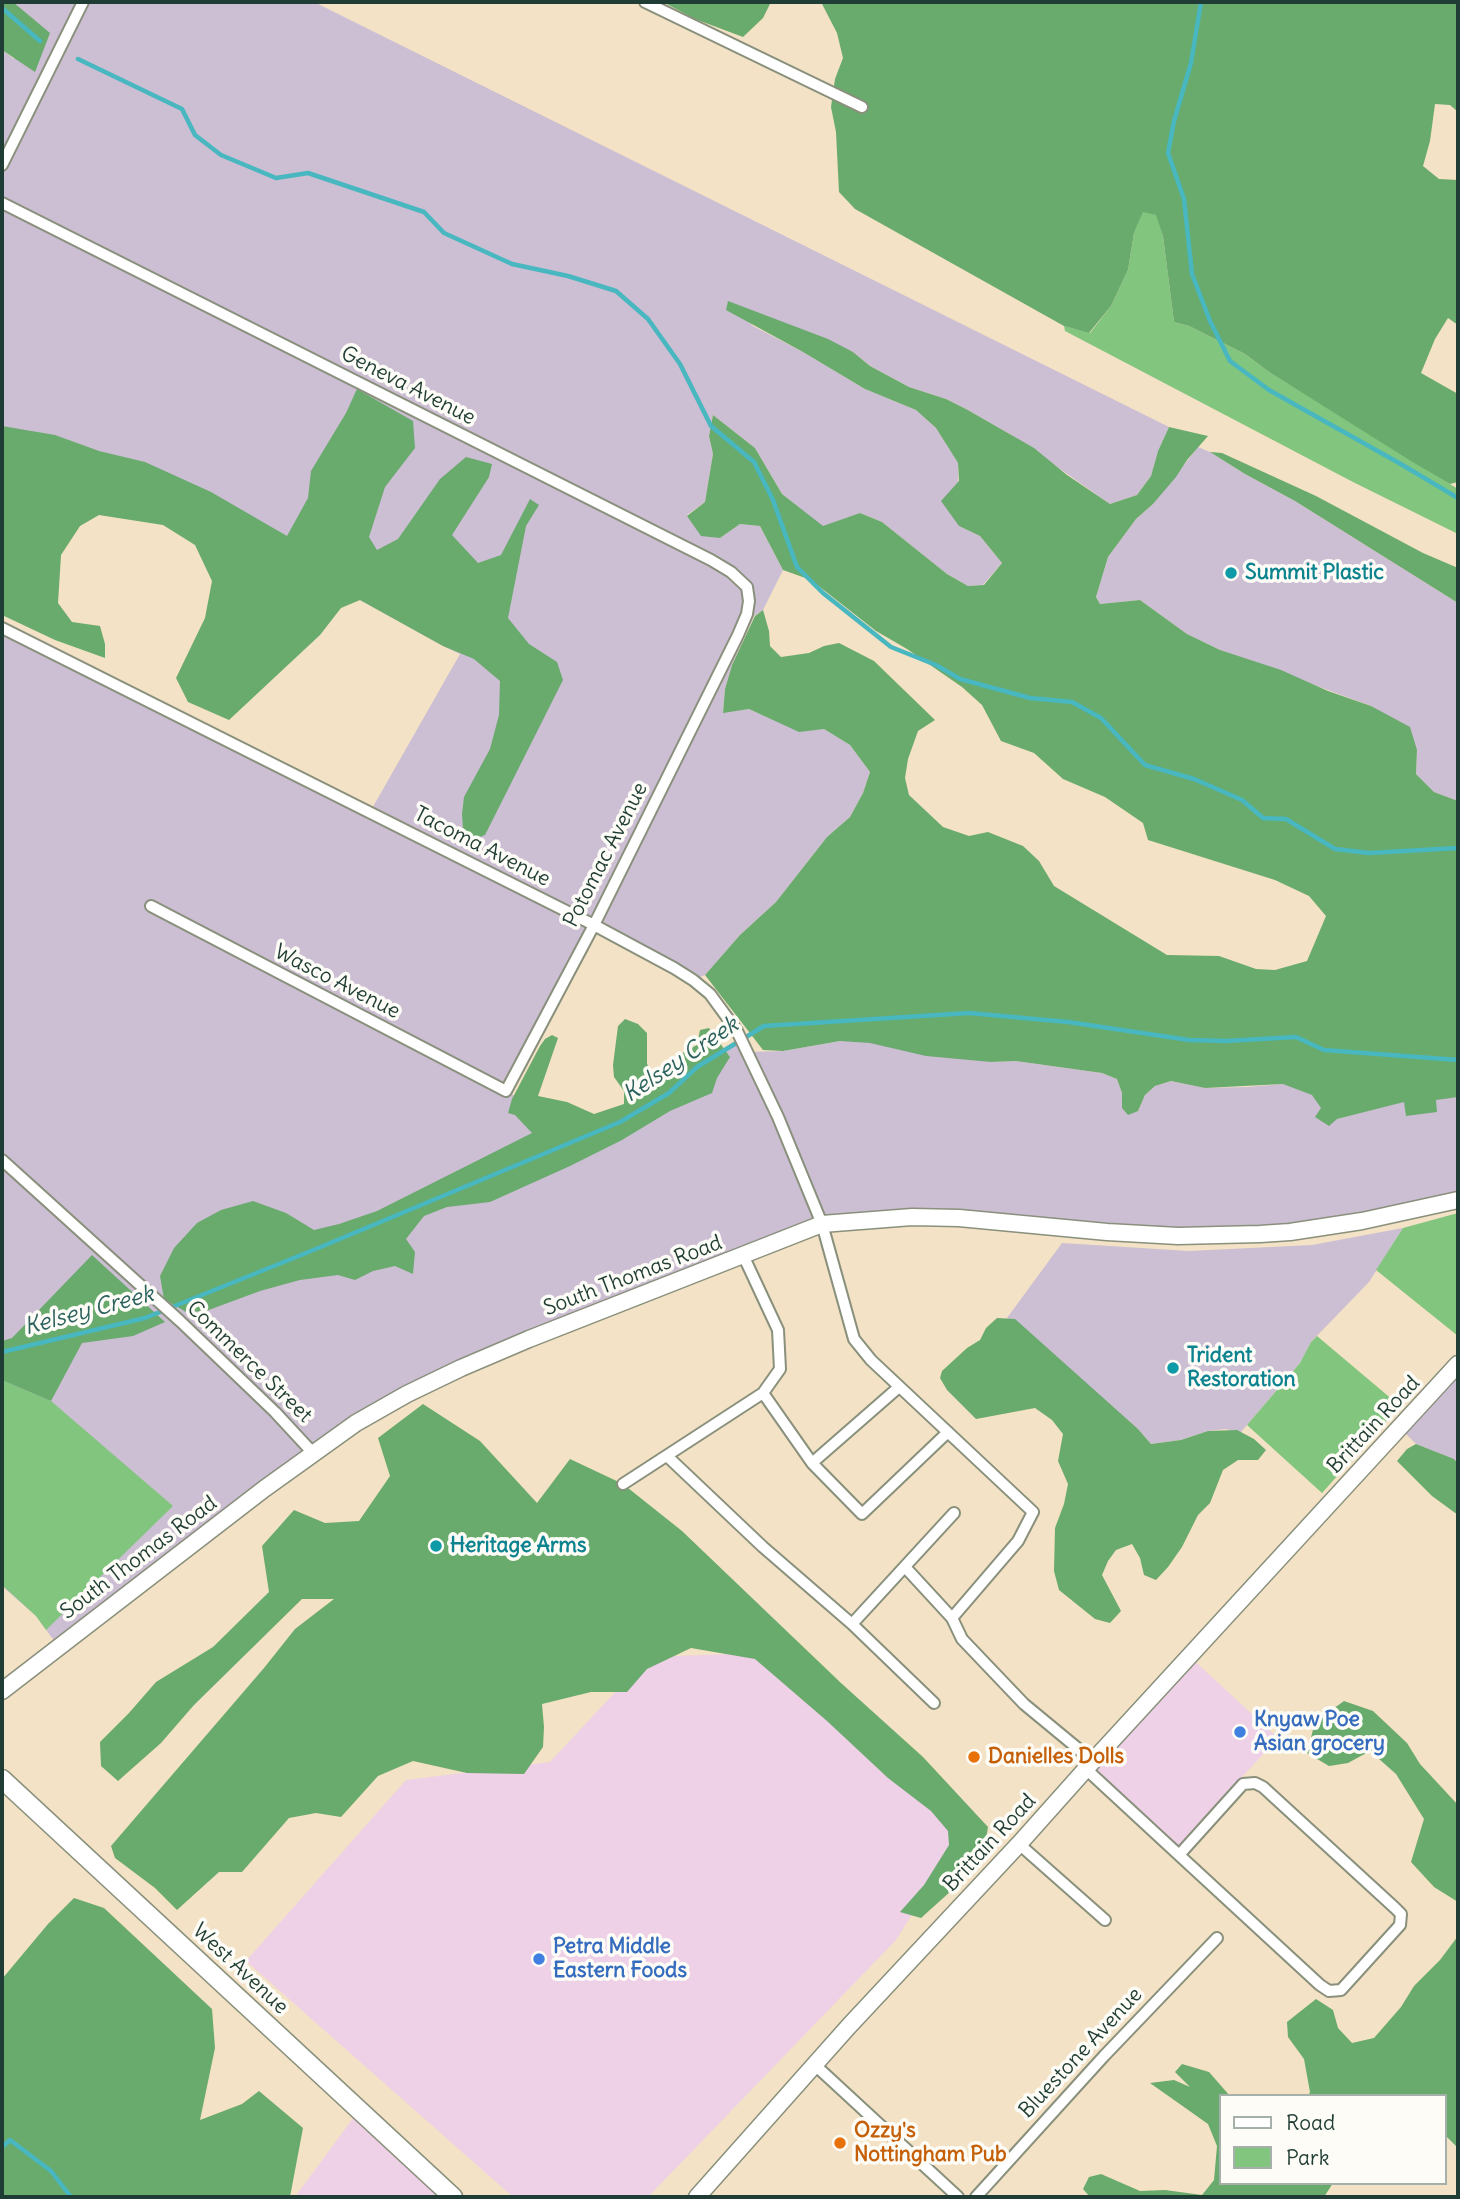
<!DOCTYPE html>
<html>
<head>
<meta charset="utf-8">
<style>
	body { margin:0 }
	#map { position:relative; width:1460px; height:2199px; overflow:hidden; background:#f3e2c5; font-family:Delius,sans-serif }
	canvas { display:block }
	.frame { position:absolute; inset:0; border:4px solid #1f3d34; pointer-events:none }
	.legend { position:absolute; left:1219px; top:2094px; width:228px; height:91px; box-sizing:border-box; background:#fdfcf7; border:2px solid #a4b0a9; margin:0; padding:9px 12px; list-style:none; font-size:21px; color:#1f3d34 }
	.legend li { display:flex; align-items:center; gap:14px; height:35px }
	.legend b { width:35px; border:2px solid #a4b0a9 }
</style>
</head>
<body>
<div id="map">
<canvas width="1460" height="2199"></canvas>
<div class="frame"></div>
<ul class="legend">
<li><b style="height:9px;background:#fff"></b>Road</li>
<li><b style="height:19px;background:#82c57e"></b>Park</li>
</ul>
</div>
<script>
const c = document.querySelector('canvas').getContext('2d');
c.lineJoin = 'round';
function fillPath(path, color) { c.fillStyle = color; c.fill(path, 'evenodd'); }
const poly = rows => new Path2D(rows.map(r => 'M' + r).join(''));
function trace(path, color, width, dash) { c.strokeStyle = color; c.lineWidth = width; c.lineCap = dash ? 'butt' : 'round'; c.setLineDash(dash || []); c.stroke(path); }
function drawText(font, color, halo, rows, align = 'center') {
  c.font = font + ' Delius,sans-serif'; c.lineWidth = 7; c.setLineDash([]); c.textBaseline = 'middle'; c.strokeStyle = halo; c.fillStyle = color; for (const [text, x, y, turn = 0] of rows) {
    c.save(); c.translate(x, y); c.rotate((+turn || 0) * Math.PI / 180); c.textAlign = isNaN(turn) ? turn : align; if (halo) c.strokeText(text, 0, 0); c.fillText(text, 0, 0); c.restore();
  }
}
const built = poly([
	[758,1653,960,1837,896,1940,648,2197,513,2197,246,1961,406,1780,550,1762,648,1657],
	[1189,1656,1278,1738,1174,1851,1086,1769],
	[359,2110,453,2197,295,2197]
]);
const industrial = poly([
	[13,2,314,2,1169,427,1158,451,1151,476,1137,495,1110,504,1013,436,966,409,946,399,909,387,870,366,853,352,728,302,753,326,803,352,865,389,916,410,936,428,958,463,959,526,980,536,1002,563,983,585,968,586,947,574,882,522,860,513,823,527,782,494,755,448,713,415,709,436,713,454,705,502,687,515,720,538,740,524,760,526,783,570,763,610,754,616,732,665,725,689,723,712,749,709,799,731,824,729,850,745,870,772,863,793,850,817,827,837,776,902,740,935,705,975,693,980,593,925,506,1091,588,1135,739,1041,748,1052,783,1051,840,1041,871,1041,991,1062,1016,1061,1102,1073,1117,1079,1122,1093,1122,1108,1138,1111,1145,1095,1155,1086,1171,1081,1205,1088,1247,1087,1283,1084,1305,1079,1337,1119,1405,1101,1458,1097,1458,1200,1260,1234,958,1218,822,1224,407,1394,58,1646,36,1616,2,1586,2,628,370,812,460,654,443,646,360,600,2,427,2,50,14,59,23,11],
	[1198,447,1210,452,1245,474,1295,501,1458,603,1458,801,1434,792,1416,774,1417,750,1371,706,1220,650,1187,634,1140,600,1100,604,1096,597,1108,557,1136,519,1153,504],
	[1403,1228,1369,1282,1311,1342,1300,1363,1241,1432,1225,1429,1208,1431,1181,1440,1151,1444,1138,1429,1007,1318,1062,1243,1189,1251,1312,1245],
	[1458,1364,1458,1464,1453,1459,1416,1444,1400,1428]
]);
const green = poly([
	[1143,211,1157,215,1163,236,1174,322,1189,326,1245,354,1269,372,1458,489,1458,534,1353,482,1065,331,1064,326,1090,333,1111,306,1128,270,1134,233],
	[1458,1213,1458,1336,1376,1270,1403,1228],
	[1317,1336,1400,1406,1322,1493,1247,1425,1300,1363,1311,1342],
	[2,1380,51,1401,173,1506,46,1630,36,1616,2,1585]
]);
const forest = poly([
	[2,2,13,2,50,33,35,72,2,50],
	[663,2,771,2,763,18,743,37,695,19],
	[821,2,1458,2,1458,112,1450,105,1435,104,1430,141,1423,166,1439,179,1458,180,1458,325,1448,318,1435,339,1421,373,1458,394,1458,482,1450,484,1411,461,1269,372,1245,354,1189,326,1174,322,1163,236,1156,215,1143,212,1134,233,1128,270,1111,306,1089,333,1064,326,855,209,839,192,836,132,831,107,835,79,843,58,837,33],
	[728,301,828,339,853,352,870,366,909,387,946,399,966,409,1034,448,1067,475,1110,504,1137,495,1151,476,1158,451,1169,427,1208,436,1187,460,1176,477,1153,504,1136,519,1108,557,1096,597,1100,604,1140,600,1187,634,1220,650,1281,670,1328,691,1371,706,1410,727,1417,750,1416,774,1434,792,1458,801,1458,1097,1436,1100,1437,1112,1406,1116,1404,1102,1337,1119,1329,1126,1315,1117,1321,1108,1312,1095,1283,1084,1205,1088,1171,1081,1155,1086,1145,1095,1138,1111,1128,1115,1122,1108,1122,1093,1117,1079,1102,1073,1016,1061,991,1062,926,1056,870,1043,840,1041,783,1051,763,1050,705,975,740,935,776,902,827,837,850,817,863,793,870,772,850,745,824,729,799,732,749,709,723,713,725,689,732,665,755,616,763,610,769,631,770,646,781,657,809,653,824,646,839,643,874,661,935,720,918,731,908,759,905,778,909,795,943,827,969,836,988,832,1023,846,1039,861,1054,886,1167,955,1219,956,1256,969,1275,970,1307,961,1326,916,1309,896,1275,880,1148,840,1143,823,1105,797,1063,779,1034,753,1001,741,982,705,962,687,907,649,876,631,811,580,783,570,760,526,740,524,720,538,701,536,687,516,705,502,713,454,709,436,713,415,755,448,782,494,823,526,860,513,882,522,947,574,968,586,984,585,1002,563,980,536,959,526,941,501,959,481,958,463,936,428,916,410,865,389,803,352,726,310],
	[357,389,413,421,415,448,385,487,369,537,377,550,398,539,440,479,466,457,492,464,489,477,452,535,478,563,501,555,530,499,539,505,526,526,508,618,529,644,557,662,563,680,485,835,464,843,462,814,464,797,490,749,499,715,500,681,474,659,443,646,360,600,341,608,320,635,229,720,188,702,176,678,205,618,212,581,195,545,163,525,99,515,80,526,61,555,58,603,72,622,100,626,105,644,105,658,55,640,2,615,2,426,55,435,99,451,145,462,211,492,287,536,308,498,311,471,346,413],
	[1210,452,1222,453,1316,496,1423,553,1458,568,1458,603,1295,501,1245,474],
	[625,1019,638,1024,647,1033,647,1063,650,1074,659,1078,666,1066,677,1056,697,1045,700,1030,709,1028,730,1057,717,1078,712,1093,670,1111,622,1140,570,1166,490,1202,447,1207,424,1216,406,1239,415,1252,413,1274,395,1266,373,1271,355,1280,338,1275,300,1280,260,1291,206,1311,186,1312,164,1299,160,1276,174,1248,197,1223,221,1210,253,1201,286,1213,314,1230,339,1224,377,1211,532,1133,515,1115,508,1113,512,1099,540,1046,545,1039,552,1035,558,1038,538,1096,567,1102,594,1114,624,1104,624,1091,614,1077,613,1065,618,1026],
	[92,1255,165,1322,133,1336,82,1343,51,1401,2,1380,2,1341,12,1338],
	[997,1318,1015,1319,1138,1429,1151,1444,1181,1440,1208,1431,1237,1430,1254,1439,1266,1450,1258,1460,1238,1460,1223,1470,1210,1503,1198,1515,1182,1547,1168,1567,1156,1580,1144,1575,1140,1558,1132,1544,1116,1550,1108,1561,1102,1575,1121,1611,1110,1623,1095,1619,1059,1590,1054,1571,1055,1528,1064,1504,1068,1484,1058,1461,1063,1434,1052,1420,1035,1408,976,1419,947,1390,940,1378,942,1371,967,1348,980,1340,986,1328],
	[423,1404,480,1441,537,1503,570,1459,623,1484,682,1531,841,1683,923,1757,988,1827,982,1863,921,1918,900,1912,924,1885,949,1845,948,1831,931,1811,888,1778,827,1721,755,1659,691,1648,647,1669,627,1692,591,1692,542,1704,544,1727,543,1747,524,1774,467,1773,413,1761,378,1776,341,1817,316,1813,289,1818,242,1872,219,1872,177,1910,155,1888,115,1858,111,1846,264,1668,295,1629,334,1599,302,1599,194,1705,161,1743,118,1781,101,1766,100,1742,129,1713,156,1682,213,1647,269,1592,262,1546,294,1510,325,1523,359,1521,390,1476,378,1438],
	[1416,1444,1454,1459,1458,1464,1458,1515,1432,1496,1397,1461,1407,1449],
	[1344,1701,1373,1711,1407,1743,1420,1764,1458,1805,1458,1902,1434,1887,1411,1862,1424,1819,1396,1774,1370,1751,1348,1763,1329,1766,1307,1753,1315,1722],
	[74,1898,104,1908,212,2009,215,2048,200,2120,242,2104,259,2091,303,2128,290,2197,2,2197,2,1979,48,1924],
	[1458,1936,1458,2148,1444,2134,1444,2096,1308,2096,1310,2092,1304,2059,1288,2037,1287,2022,1316,1999,1333,2010,1338,2028,1352,2043,1374,2038,1401,2007,1414,1986,1440,1960],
	[1182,2064,1209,2072,1230,2096,1220,2096,1220,2183,1333,2183,1324,2197,1090,2197,1083,2189,1089,2177,1101,2174,1140,2191,1165,2190,1202,2195,1214,2180,1217,2146,1208,2124,1150,2083,1174,2080,1190,2087,1175,2072]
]);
const stream = poly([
	[1201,2,1191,63,1174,121,1168,153,1184,199,1192,274,1210,321,1230,361,1269,390,1399,463,1458,498],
	[2,8,40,41],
	[78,59,182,109,195,135,221,155,276,178,308,173,424,212,444,233,512,264,568,276,616,291,648,319,680,364,711,426,754,462,773,500,797,567,823,593,891,647,936,665,960,679,1030,698,1072,702,1101,718,1145,765,1194,779,1242,800,1263,818,1286,819,1335,849,1369,853,1458,848],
	[2,1352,145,1318,311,1251,620,1122,669,1093,697,1067,764,1026,969,1013,1068,1022,1189,1040,1226,1041,1296,1037,1324,1050,1458,1060],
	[2,2147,10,2140,51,2171,71,2197]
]);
const street = poly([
	[645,2,862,107],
	[2,165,83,2],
	[2,203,711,560,731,572,747,587,749,601,747,614,738,635,594,925,506,1091,151,906],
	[2,628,594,925,674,968,693,980,710,994,737,1031,778,1117,822,1224,854,1339,871,1360,1033,1512,1018,1541,952,1618],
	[2,1160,180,1321,275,1412,313,1453],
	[763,1393,812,1463,862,1514,948,1432],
	[667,1456,763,1547,852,1624,934,1703],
	[812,1463,899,1387],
	[623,1484,763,1393,780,1369,778,1330,743,1255],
	[905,1567,952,1618,962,1639,1024,1704,1093,1761],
	[852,1624,954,1513],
	[1086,1769,1179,1855,1320,1985,1329,1991,1341,1990,1400,1925,1401,1914,1395,1908,1263,1787,1255,1783,1243,1784,1179,1855],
	[1019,1844,1105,1920],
	[815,2065,958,2197],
	[976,2197,1104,2056,1217,1938]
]);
const secondary = poly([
	[2,1691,264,1489,356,1423,407,1394,461,1368,529,1339,822,1224,912,1217,959,1218,1107,1232,1178,1236,1260,1234,1290,1232,1362,1221,1458,1200],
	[697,2197,849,2026,1019,1844,1093,1761,1458,1364]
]);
const primary = poly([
	[2,1779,453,2197]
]);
const markers = [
	[1231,573,7,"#0f9aa8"],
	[1173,1368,7,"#0f9aa8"],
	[436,1546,7,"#0f9aa8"],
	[1240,1732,7,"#3f7fe0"],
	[974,1757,7,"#e8710a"],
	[539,1959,7,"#3f7fe0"],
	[840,2143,7,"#e8710a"]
];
const streetNames = [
	["Geneva Avenue",408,386,27],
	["Tacoma Avenue",482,847,27],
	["Potomac Avenue",606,855,-63],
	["Wasco Avenue",337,982,27],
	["South Thomas Road",633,1276,-21],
	["Commerce Street",249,1362,44],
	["Brittain Road",1374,1425,-47],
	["South Thomas Road",139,1558,-37],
	["Brittain Road",990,1843,-47],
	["West Avenue",240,1969,43],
	["Bluestone Avenue",1081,2053,-47]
];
const cultureNames = [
	["Summit Plastic",1245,573],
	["Trident",1187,1356],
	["Restoration",1187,1380],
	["Heritage Arms",450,1546]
];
const shopNames = [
	["Knyaw Poe",1254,1720],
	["Asian grocery",1254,1744],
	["Petra Middle",553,1947],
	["Eastern Foods",553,1971]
];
const foodNames = [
	["Danielles Dolls",988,1757],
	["Ozzy's",854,2131],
	["Nottingham Pub",854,2155]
];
const waterNames = [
	["Kelsey Creek",681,1060,-34],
	["Kelsey Creek",89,1311,-15]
];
fillPath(built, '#eed0e7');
fillPath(industrial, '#ccbed3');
fillPath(green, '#82c57e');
fillPath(forest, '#69aa6d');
trace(stream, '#48b7bf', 4.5);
trace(street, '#89907c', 14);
trace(secondary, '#89907c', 19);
trace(primary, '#89907c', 21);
trace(street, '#fff', 10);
trace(secondary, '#fff', 16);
trace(primary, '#fff', 18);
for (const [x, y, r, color] of markers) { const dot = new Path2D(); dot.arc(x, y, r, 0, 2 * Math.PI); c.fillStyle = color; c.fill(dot); trace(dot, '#fdfcf7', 2.5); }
drawText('21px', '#1f3d34', '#fdfcf7', streetNames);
drawText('bold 21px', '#0d838f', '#fdfcf7', cultureNames, 'left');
drawText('bold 21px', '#366cbe', '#fdfcf7', shopNames, 'left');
drawText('bold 21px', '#c56008', '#fdfcf7', foodNames, 'left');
drawText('italic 23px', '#2b625e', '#fdfcf7', waterNames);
</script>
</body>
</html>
